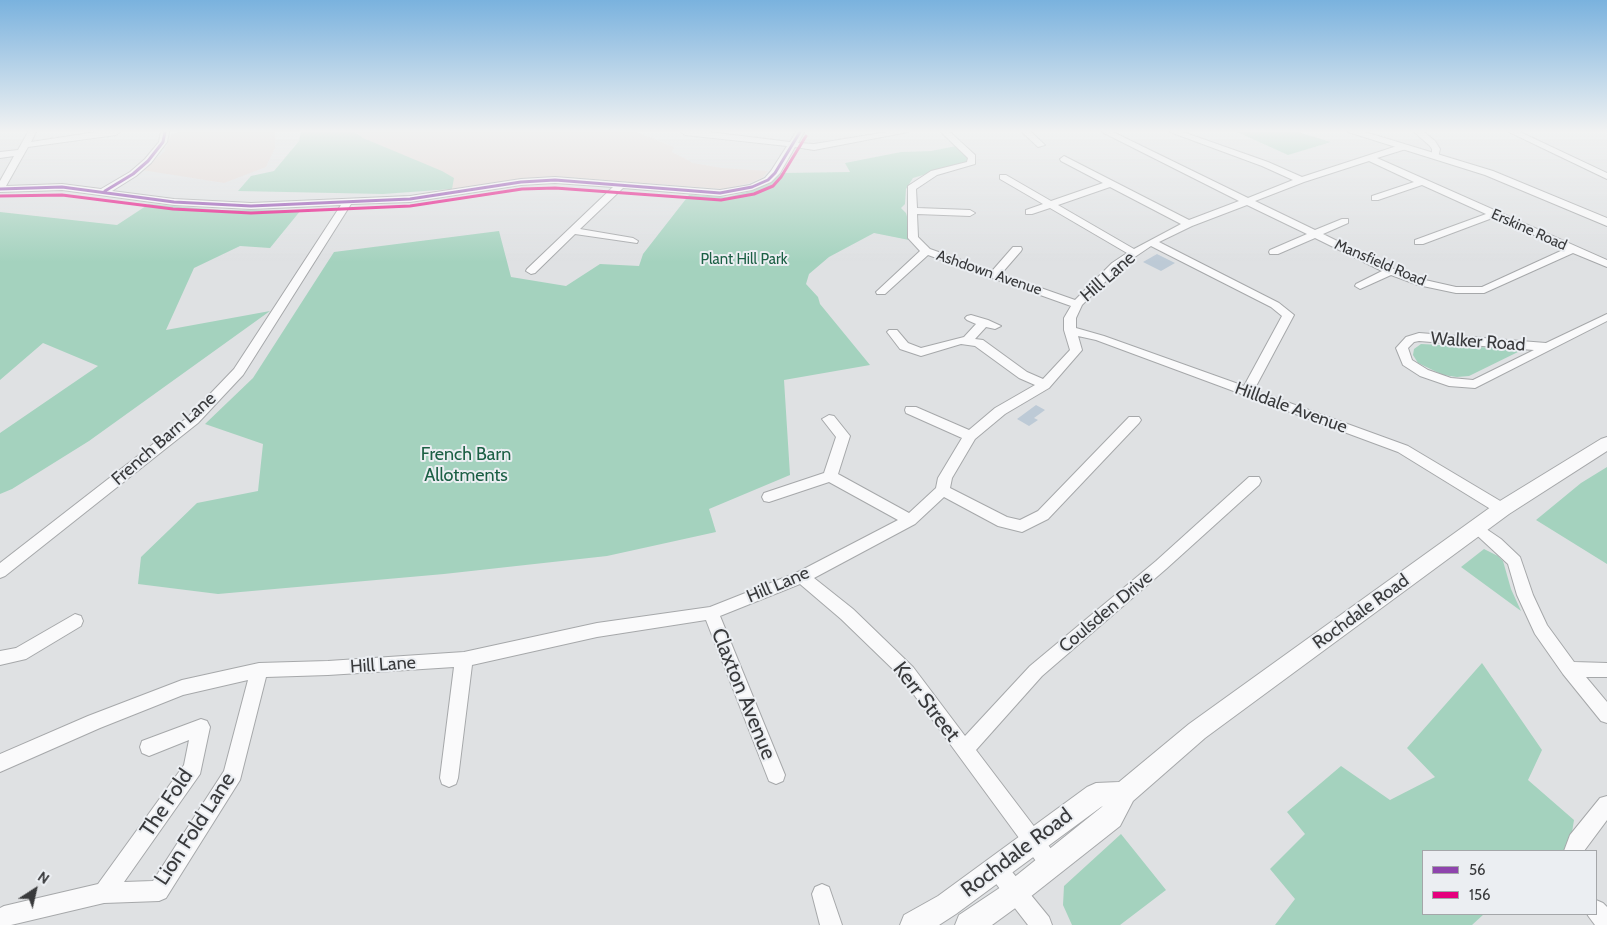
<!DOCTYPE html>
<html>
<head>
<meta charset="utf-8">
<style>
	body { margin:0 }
	#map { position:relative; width:1607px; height:925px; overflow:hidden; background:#dfe1e3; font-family:Cabin,sans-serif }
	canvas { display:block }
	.legend { position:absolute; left:1422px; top:850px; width:175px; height:65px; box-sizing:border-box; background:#ebeef2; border:1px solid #a4a6a9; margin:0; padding:6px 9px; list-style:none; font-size:15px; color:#393a3c }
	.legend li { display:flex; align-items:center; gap:10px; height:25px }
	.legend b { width:25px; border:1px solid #a4a6a9 }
	.north { position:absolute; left:10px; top:865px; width:50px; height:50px; -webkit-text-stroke:4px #ebeef2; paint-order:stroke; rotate:35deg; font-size:14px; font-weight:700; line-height:20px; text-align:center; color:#393a3c }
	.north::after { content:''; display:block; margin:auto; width:18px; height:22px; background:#393a3c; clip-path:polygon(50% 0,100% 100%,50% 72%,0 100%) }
</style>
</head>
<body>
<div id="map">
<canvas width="1607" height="925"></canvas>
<ul class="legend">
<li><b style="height:6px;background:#8e44ad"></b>56</li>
<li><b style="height:6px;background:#e5007d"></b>156</li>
</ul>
<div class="north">N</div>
</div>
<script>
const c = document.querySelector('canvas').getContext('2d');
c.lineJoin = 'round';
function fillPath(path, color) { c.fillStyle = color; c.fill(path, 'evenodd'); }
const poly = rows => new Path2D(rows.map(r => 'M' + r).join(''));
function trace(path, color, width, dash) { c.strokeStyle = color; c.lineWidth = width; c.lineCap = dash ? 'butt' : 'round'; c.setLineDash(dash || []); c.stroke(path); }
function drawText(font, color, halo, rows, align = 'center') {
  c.font = font + ' Cabin,sans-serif'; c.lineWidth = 4; c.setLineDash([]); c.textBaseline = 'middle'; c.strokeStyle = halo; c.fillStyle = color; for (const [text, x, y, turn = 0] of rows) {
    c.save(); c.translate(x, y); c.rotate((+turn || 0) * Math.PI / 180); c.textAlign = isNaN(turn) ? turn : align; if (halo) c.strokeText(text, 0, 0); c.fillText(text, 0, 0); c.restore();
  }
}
const education = poly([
	[179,132,275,132,275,148,266,167,224,183,142,170,164,152,171,134],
	[355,132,637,132,674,147,672,152,693,163,722,168,768,171,763,177,750,183,723,189,566,177,524,179,452,189,452,183,363,138]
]);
const green = poly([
	[301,132,355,132,363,138,442,171,454,178,452,189,383,194,238,191,251,176,274,171,299,141],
	[1237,132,1298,132,1331,142,1288,155],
	[956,146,968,157,967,162,913,178,906,189,905,204,901,208,906,213,914,241,874,233,829,257,809,274,806,284,818,297,820,304,870,365,784,380,790,475,709,509,716,532,607,556,444,574,218,594,138,584,141,557,197,503,258,491,263,444,205,424,253,378,334,252,499,231,511,277,566,286,600,264,639,266,643,254,689,195,727,197,751,191,770,183,781,173,850,172,845,163,901,152,931,151],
	[149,204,221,210,301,210,270,248,240,246,194,268,166,330,270,311,89,441,12,489,0,494,0,433,98,366,43,343,0,380,0,212,117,225],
	[1421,344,1517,349,1522,350,1469,376,1457,377,1443,375,1418,363,1413,355,1414,349],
	[1607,467,1607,564,1536,520,1581,483],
	[1484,549,1498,556,1503,561,1511,589,1521,611,1461,567],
	[1482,663,1542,750,1528,780,1574,820,1569,851,1423,851,1423,914,1484,914,1472,925,1275,925,1295,899,1270,869,1305,834,1287,812,1341,766,1390,800,1435,777,1407,748],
	[1121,834,1166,890,1120,925,1072,925,1063,905,1064,886]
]);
const building = poly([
	[1157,254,1175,263,1161,271,1143,262],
	[1036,405,1045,410,1034,418,1038,420,1029,426,1017,419]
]);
const minor = poly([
	[28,132,36,132,31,142,96,132,120,132,116,135,28,147,6,186,62,184,101,189,130,172,145,159,159,142,161,132,169,132,167,142,151,163,136,176,112,191,174,199,251,203,410,196,521,179,555,177,720,190,750,185,765,178,771,171,787,146,685,135,681,132,709,132,790,142,796,132,804,132,798,143,814,144,887,132,908,132,814,150,795,147,780,173,771,182,752,190,720,196,623,188,580,229,633,238,638,241,637,243,575,234,535,273,531,274,526,271,527,269,613,187,555,183,521,185,410,202,351,204,243,375,198,423,5,576,0,578,0,563,188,417,234,369,341,205,251,209,174,205,62,190,0,192,0,181,14,156,0,158,0,152,18,150,28,132],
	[941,132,950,132,975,155,975,164,937,175,916,189,917,208,970,210,975,213,970,216,917,214,918,237,930,249,992,271,1013,247,1021,247,1022,249,1021,251,1001,274,1075,300,1112,263,1127,253,1050,208,1032,214,1026,214,1026,210,1043,204,1000,179,1000,175,1006,175,1051,201,1103,183,1061,161,1060,159,1064,156,1189,220,1239,201,1102,132,1113,132,1248,198,1293,180,1262,166,1170,132,1183,132,1268,162,1302,177,1400,145,1406,145,1406,149,1377,158,1607,260,1607,267,1573,253,1484,293,1456,293,1418,285,1391,275,1360,289,1355,286,1356,284,1382,271,1315,238,1278,254,1270,254,1269,252,1270,250,1307,234,1247,205,1192,226,1159,242,1279,303,1294,315,1254,390,1408,446,1507,505,1509,509,1507,513,1502,514,1497,513,1398,452,1096,340,1078,336,1082,350,1049,388,1005,414,975,439,952,478,950,488,1007,517,1020,520,1038,511,1129,417,1139,417,1141,420,1139,423,1048,519,1022,532,998,526,944,497,915,524,814,578,853,609,913,667,965,736,1030,666,1156,561,1249,477,1259,477,1261,481,1259,485,1166,569,1042,676,976,750,1058,858,1061,865,1058,872,1051,875,1044,872,901,677,841,619,800,584,720,616,785,775,783,781,776,784,769,781,706,620,597,637,472,665,458,778,456,784,449,787,442,784,440,778,454,667,328,675,266,677,240,780,166,898,159,901,104,903,11,925,0,925,0,908,4,906,98,884,184,765,189,740,149,756,142,753,140,747,142,741,201,719,207,721,210,727,200,774,124,882,153,881,224,771,248,680,183,695,100,728,0,772,0,754,88,716,182,680,259,663,328,661,464,652,597,623,710,607,796,573,898,520,829,482,769,502,764,501,762,497,764,493,824,473,836,437,822,419,829,415,834,416,850,436,838,474,909,513,936,488,938,478,962,438,906,413,905,410,906,407,916,407,969,430,995,408,1035,385,1019,378,975,346,961,344,921,356,900,349,887,332,889,330,897,330,908,343,921,348,964,337,976,324,967,320,965,318,967,316,971,315,988,320,1001,326,995,329,986,327,975,339,983,340,1027,372,1043,379,1070,350,1064,330,1064,318,1071,306,928,255,885,294,877,294,876,292,920,251,908,238,908,186,931,171,967,162,968,158,941,132],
	[1369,161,1414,182,1372,196,1372,200,1378,200,1422,185,1486,214,1415,240,1415,244,1423,244,1495,217,1565,249,1482,287,1456,287,1425,280,1394,269,1323,234,1348,223,1348,219,1342,219,1315,230,1255,201,1304,182,1369,161],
	[1110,187,1181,224,1134,249,1058,205,1110,187],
	[1151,246,1271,307,1282,316,1244,386,1104,336,1076,328,1076,318,1082,305,1120,267,1151,246],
	[1022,132,1031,132,1045,145,1038,147,1022,132],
	[1414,132,1424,132,1435,141,1440,149,1438,158,1432,158,1432,149,1429,145,1414,132],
	[1509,132,1520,132,1607,173,1607,179,1509,132],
	[1607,314,1607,321,1475,388,1449,386,1420,376,1403,365,1396,348,1406,337,1419,333,1546,343,1607,314],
	[1419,341,1534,350,1473,380,1451,378,1428,370,1412,360,1408,348,1414,342,1419,341],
	[1476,522,1501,539,1520,557,1533,595,1547,625,1574,662,1607,663,1607,677,1586,677,1607,702,1607,723,1601,721,1563,674,1535,634,1517,595,1508,564,1469,528,1471,524,1476,522],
	[75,614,81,616,83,621,81,626,26,659,0,665,0,651,16,648,75,614],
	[1607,796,1607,820,1584,851,1564,851,1570,835,1600,798,1607,796],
	[997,859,1004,862,1049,917,1052,925,1028,925,990,876,987,869,990,862,997,859],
	[822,884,829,887,842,925,820,925,812,894,815,887,822,884],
	[1596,900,1603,903,1607,907,1607,925,1595,925,1589,917,1587,914,1596,914,1596,900]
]);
const major = poly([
	[1348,132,1365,132,1493,171,1607,218,1607,226,1485,175,1348,132],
	[1607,437,1607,451,1509,514,1205,738,1133,801,1120,826,1025,901,992,925,955,925,959,915,1007,883,1103,806,1101,807,956,914,939,925,900,925,904,915,938,896,1087,787,1096,783,1119,782,1189,724,1495,504,1601,439,1607,437]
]);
const bus1 = poly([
	[0,189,62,187,174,202,251,206,410,199,521,182,555,180,720,193,752,187,768,180,775,173,800,132],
	[105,191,133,174,148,161,163,142,165,132]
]);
const bus2 = poly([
	[0,196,62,195,173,209,251,213,410,206,522,189,555,188,721,200,754,194,773,186,781,177,806,136]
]);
const farStreetnames = [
	["Erskine Road",1529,230,24],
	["Mansfield Road",1380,263,23],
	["Ashdown Avenue",989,273,19]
];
const farParknames = [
	["Plant Hill Park",744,260]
];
const streetNames = [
	["Hill Lane",1108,277,-41],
	["Walker Road",1478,342,4],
	["Hilldale Avenue",1291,408,20],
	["French Barn Lane",164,439,-41],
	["Hill Lane",778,585,-23],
	["Coulsden Drive",1106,612,-40],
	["Rochdale Road",1361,612,-36],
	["Hill Lane",383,665,-4]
];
const parkNames = [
	["French Barn",466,455],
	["Allotments",466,476]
];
const nearStreetnames = [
	["Claxton Avenue",743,694,68],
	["Kerr Street",926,702,52],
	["The Fold",167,803,-56],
	["Lion Fold Lane",195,829,-57],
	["Rochdale Road",1017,853,-37]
];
fillPath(education, '#e4d8d4');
fillPath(green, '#a4d2be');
fillPath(building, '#bdcad6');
trace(minor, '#a6a8aa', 2);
trace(major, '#a6a8aa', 2);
fillPath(minor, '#fafafb');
fillPath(major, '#fafafb');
trace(bus1, '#8e44ad', 3);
trace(bus2, '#e5007d', 3);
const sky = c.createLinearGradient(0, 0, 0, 262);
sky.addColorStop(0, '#7ab2de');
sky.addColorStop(0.5, '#f1f2f2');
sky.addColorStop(1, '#f1f2f200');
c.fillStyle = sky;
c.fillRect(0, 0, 1607, 262);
drawText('15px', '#393a3c', '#ebeef2', farStreetnames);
drawText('15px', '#1b5f44', '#ebeef2', farParknames);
drawText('18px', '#393a3c', '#ebeef2', streetNames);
drawText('18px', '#1b5f44', '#ebeef2', parkNames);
drawText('21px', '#393a3c', '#ebeef2', nearStreetnames);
</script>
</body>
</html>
